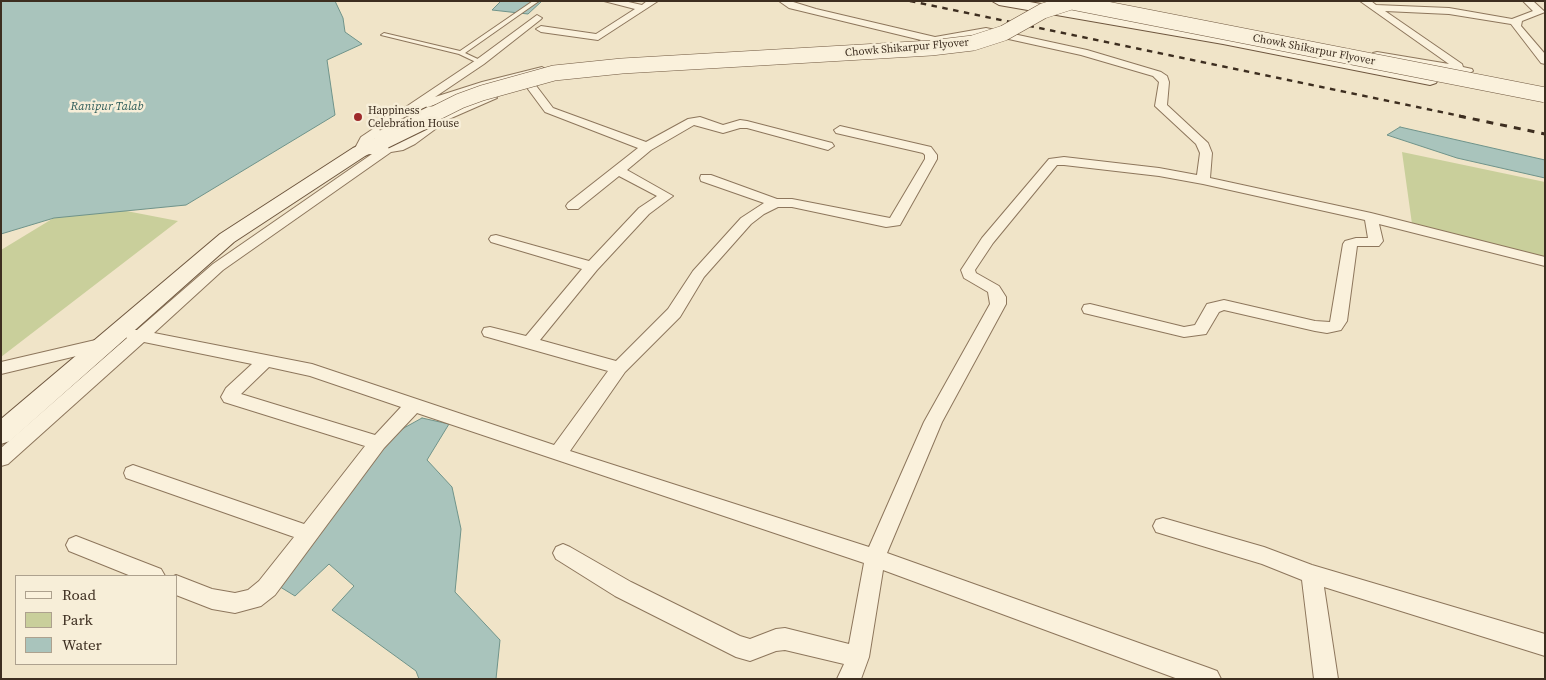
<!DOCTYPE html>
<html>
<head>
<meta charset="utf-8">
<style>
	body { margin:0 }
	#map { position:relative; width:1546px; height:680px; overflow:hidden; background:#f0e4c8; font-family:"Source Serif 4",serif }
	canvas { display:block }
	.frame { position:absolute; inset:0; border:2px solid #3d2e20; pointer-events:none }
	.legend { position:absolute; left:15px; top:575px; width:162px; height:90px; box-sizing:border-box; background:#f7eed8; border:1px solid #ada18e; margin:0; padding:6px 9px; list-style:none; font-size:15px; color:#3d2e20 }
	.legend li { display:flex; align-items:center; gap:10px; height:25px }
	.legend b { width:25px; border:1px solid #ada18e }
</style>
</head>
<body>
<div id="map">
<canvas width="1546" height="680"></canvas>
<div class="frame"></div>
<ul class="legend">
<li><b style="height:6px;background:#faf1dc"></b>Road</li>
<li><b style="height:14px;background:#c9cf9b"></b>Park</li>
<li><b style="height:14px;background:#a9c4bc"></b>Water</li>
</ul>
</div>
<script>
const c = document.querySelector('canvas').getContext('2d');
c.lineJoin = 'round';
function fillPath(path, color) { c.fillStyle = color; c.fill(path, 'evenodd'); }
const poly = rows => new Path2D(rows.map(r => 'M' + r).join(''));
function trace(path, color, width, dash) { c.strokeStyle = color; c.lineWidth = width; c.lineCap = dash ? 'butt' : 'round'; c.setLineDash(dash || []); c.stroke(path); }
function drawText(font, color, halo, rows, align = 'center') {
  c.font = font + ' "Source Serif 4",serif'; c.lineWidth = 5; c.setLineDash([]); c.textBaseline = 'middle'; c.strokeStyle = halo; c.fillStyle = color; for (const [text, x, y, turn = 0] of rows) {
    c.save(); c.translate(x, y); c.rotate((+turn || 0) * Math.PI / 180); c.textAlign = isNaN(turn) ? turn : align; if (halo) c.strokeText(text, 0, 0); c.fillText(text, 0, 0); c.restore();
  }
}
const green = poly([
	[1402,152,1545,182,1545,257,1412,224],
	[80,202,178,221,1,357,1,250]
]);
const water = poly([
	[1,1,335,1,343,18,345,32,362,44,327,60,335,115,186,205,54,218,1,234,1,1],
	[501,1,542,1,528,14,492,10,501,1],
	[1400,127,1545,160,1545,178,1457,158,1387,135,1400,127],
	[422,418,449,424,427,460,452,487,461,529,455,592,500,640,496,679,419,679,416,671,332,610,354,586,329,564,295,596,277,585,393,434,422,418]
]);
const service = poly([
	[533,1,539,1,465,53,482,61,482,63,480,64,459,54,381,35,384,33,460,51,533,1]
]);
const minor = poly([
	[604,1,624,1,642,5,647,1,658,1,598,40,541,32,536,29,541,26,596,34,635,9,604,1],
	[779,1,790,1,816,9,935,37,986,28,1087,50,1161,72,1167,76,1169,82,1167,105,1208,143,1212,153,1210,178,1371,213,1545,257,1545,266,1379,224,1383,241,1379,246,1357,246,1347,321,1341,330,1327,333,1315,331,1224,310,1219,312,1206,334,1184,337,1084,313,1082,309,1084,305,1090,304,1184,327,1195,325,1207,304,1224,300,1315,321,1330,322,1343,244,1345,241,1356,238,1368,238,1365,220,1203,184,1159,176,1064,165,1057,165,993,243,975,270,976,273,999,286,1006,297,1006,304,942,422,887,553,1209,668,1217,671,1221,679,1178,679,883,570,869,657,861,679,837,679,844,664,785,650,776,651,750,661,736,657,615,596,556,559,553,553,556,547,563,544,570,547,631,582,740,636,750,639,776,629,785,628,849,644,864,563,417,413,384,448,275,595,261,606,235,613,212,609,176,595,176,576,174,576,176,575,212,589,235,593,248,590,259,581,294,537,126,478,124,473,126,468,133,465,304,524,365,446,224,402,221,397,226,388,252,364,144,342,8,464,1,466,1,448,127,338,124,334,126,330,137,330,213,264,372,154,355,155,353,152,361,137,476,60,537,15,542,18,540,20,484,64,435,97,482,82,542,67,547,70,546,72,490,86,413,112,370,142,368,147,396,144,441,115,487,96,495,96,497,98,449,119,415,144,403,150,391,152,223,270,154,333,312,364,554,445,608,371,484,336,482,332,484,328,490,327,526,336,582,269,491,242,489,239,491,236,496,235,589,261,639,208,657,196,619,176,578,209,568,209,566,206,568,203,638,148,545,112,525,85,526,83,534,83,553,108,646,142,688,119,700,117,723,125,740,120,747,121,832,143,834,146,828,150,747,128,740,128,723,133,694,125,651,150,627,170,673,196,649,214,597,270,540,340,616,361,668,309,693,271,741,218,764,203,701,181,700,178,701,175,711,175,777,199,792,199,890,218,925,159,925,155,923,153,836,133,834,130,840,126,931,147,937,155,937,159,900,225,886,227,792,207,778,207,764,214,751,224,704,277,680,317,625,372,570,451,869,547,924,422,990,304,988,292,964,278,961,270,982,238,1049,159,1064,157,1159,168,1197,175,1200,153,1196,144,1155,106,1159,82,1153,76,1081,55,986,34,923,45,918,42,921,40,789,8,779,1],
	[269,367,310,376,401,407,375,435,241,394,269,367],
	[1360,1,1371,1,1376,5,1449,8,1512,19,1533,11,1523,1,1533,1,1545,12,1522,21,1521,26,1545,54,1545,64,1541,63,1511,24,1449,14,1385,11,1462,64,1463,67,1472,69,1473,71,1468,74,1373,57,1372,55,1373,53,1377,52,1449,64,1360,1],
	[104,338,110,340,112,344,110,348,1,374,1,362,104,338],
	[1163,518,1264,547,1312,565,1545,634,1545,656,1324,587,1338,679,1314,679,1302,580,1262,564,1156,532,1153,526,1156,520,1163,518],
	[76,536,161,569,165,576,131,576,69,551,66,545,69,539,76,536]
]);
const secondary = poly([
	[992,1,1024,1,1223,36,1430,75,1436,77,1438,80,1436,83,1430,85,1223,44,999,5,992,1],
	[384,134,390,135,393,139,390,143,365,156,234,242,10,441,1,444,1,419,220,234,353,148,384,134]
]);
const railFar1 = poly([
	[910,1,1465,117]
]);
const rail = poly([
	[1459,116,1545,134]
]);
const secondaryBridgeFar1 = poly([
	[428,117,460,101,482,93,554,73,622,66,931,48,973,43,1004,33,1043,11,1071,2,1545,95]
]);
const secondaryBridge = poly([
	[384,139,431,116]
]);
const markers = [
	[358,117,5,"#9e2a2b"]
];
const farStreetnames = [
	["Chowk Shikarpur Flyover",907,48,-5],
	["Chowk Shikarpur Flyover",1314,50,11]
];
const farPoinames = [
	["Happiness",368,111],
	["Celebration House",368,124]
];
const farWaternames = [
	["Ranipur Talab",107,107]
];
fillPath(green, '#c9cf9b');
fillPath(water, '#a9c4bc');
trace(water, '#6f938a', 1);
trace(service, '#8d765c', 2);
trace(minor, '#8d765c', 2);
trace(secondary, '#6f573f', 2);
fillPath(service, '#faf1dc');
fillPath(minor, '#faf1dc');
fillPath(secondary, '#faf1dc');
trace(railFar1, '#3d2e20', 2.5, [5.5, 5.5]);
trace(rail, '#3d2e20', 3, [7, 7]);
trace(secondaryBridgeFar1, '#6f573f', 16, []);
trace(secondaryBridge, '#6f573f', 21, []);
trace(secondaryBridgeFar1, '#faf1dc', 15);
trace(secondaryBridge, '#faf1dc', 19);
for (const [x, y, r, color] of markers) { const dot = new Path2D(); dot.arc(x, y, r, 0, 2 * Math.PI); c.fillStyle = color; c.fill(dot); trace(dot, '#f7eed8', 2); }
drawText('11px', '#3d2e20', '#f7eed8', farStreetnames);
drawText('11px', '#3d2e20', '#f7eed8', farPoinames, 'left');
drawText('italic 12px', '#2f5d5a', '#f7eed8', farWaternames);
</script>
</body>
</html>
